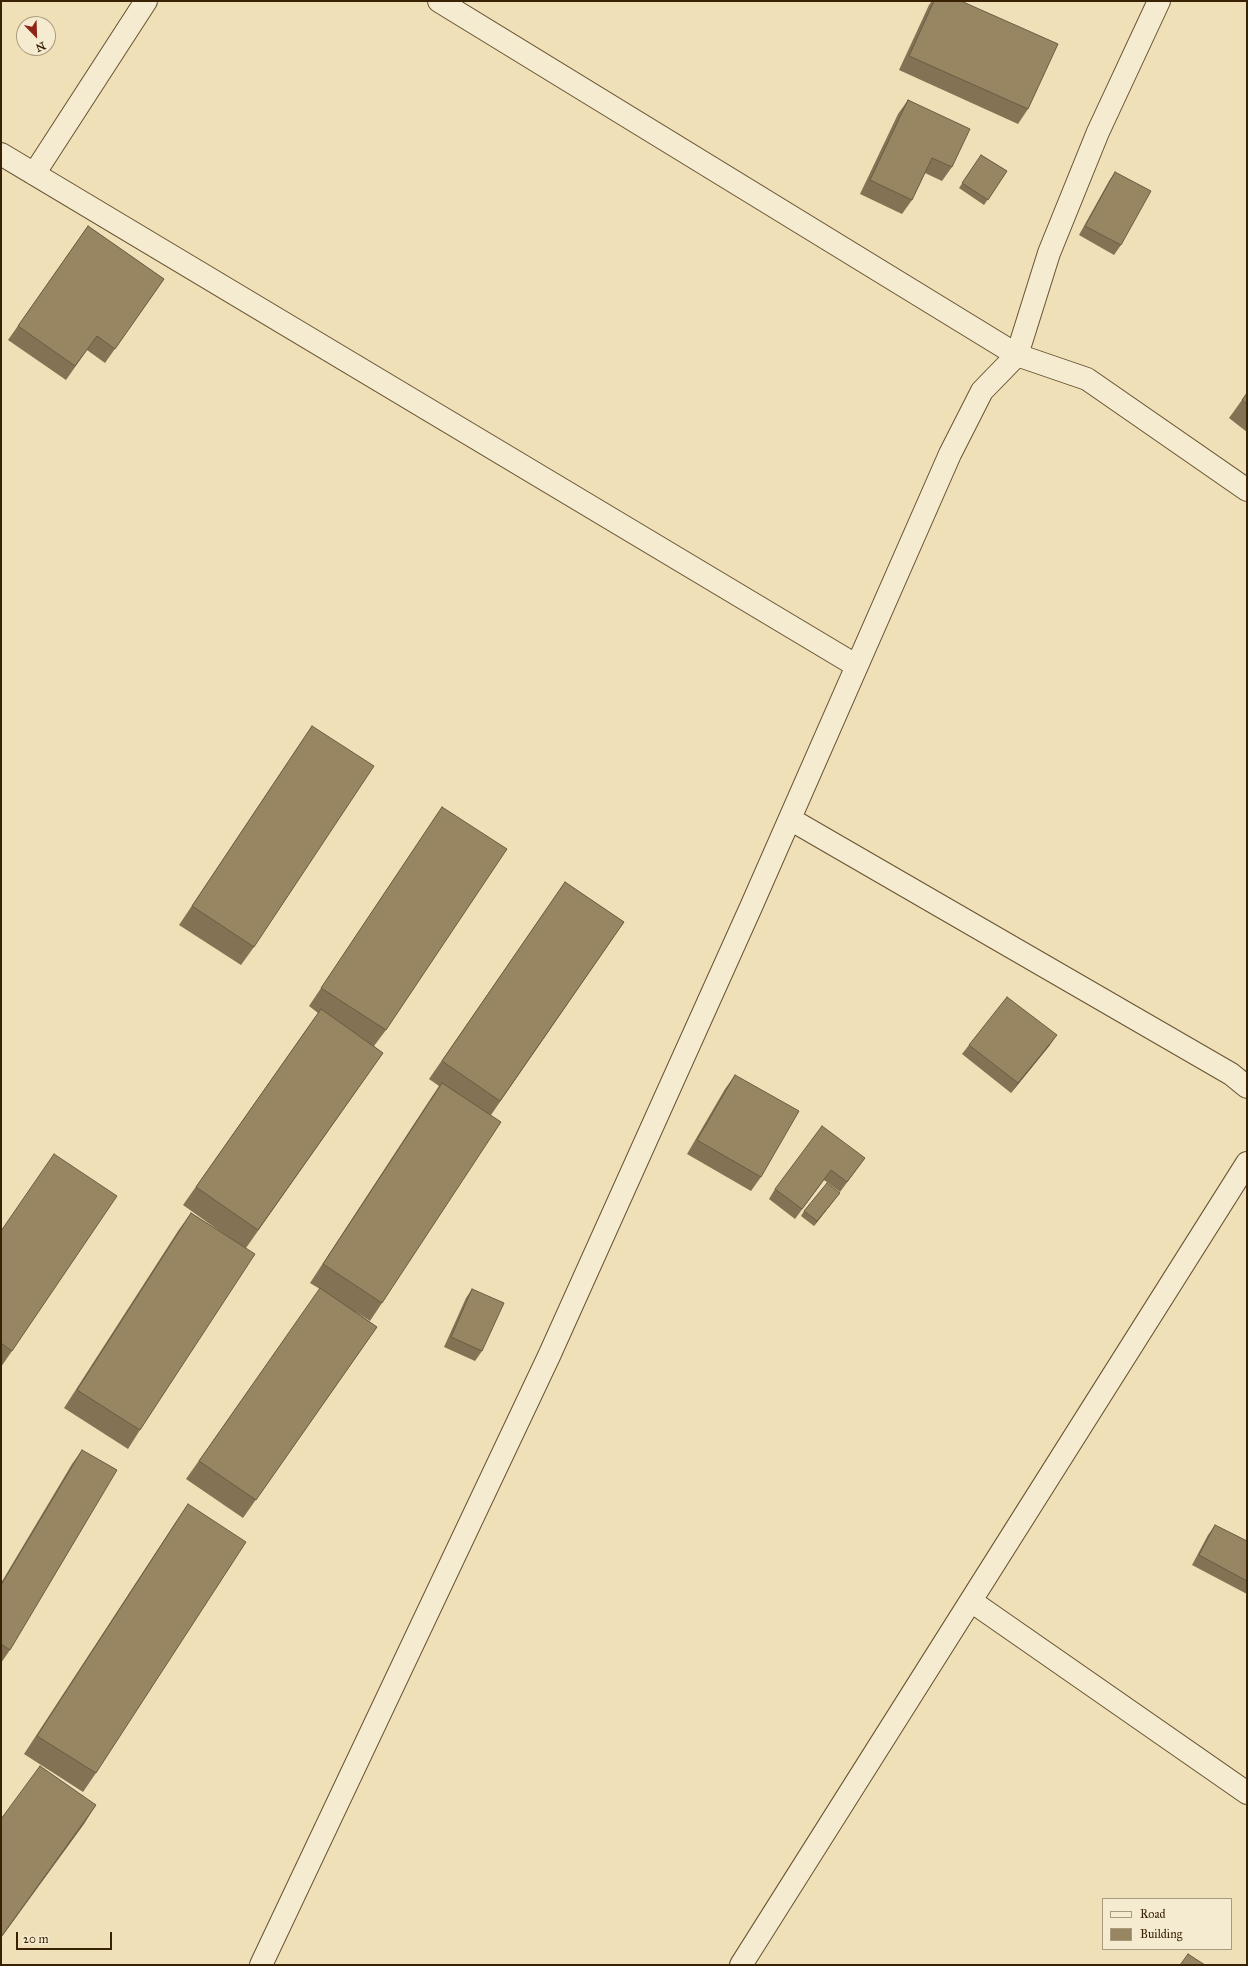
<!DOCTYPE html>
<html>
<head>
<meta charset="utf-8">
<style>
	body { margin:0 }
	#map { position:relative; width:1248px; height:1966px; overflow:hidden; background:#efe0b7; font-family:"IM FELL Great Primer",serif }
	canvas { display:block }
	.frame { position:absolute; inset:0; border:2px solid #392204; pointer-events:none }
	.legend { position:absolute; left:1102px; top:1898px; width:130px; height:52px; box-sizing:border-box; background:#f5ebd0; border:1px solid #aa9b7e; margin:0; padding:5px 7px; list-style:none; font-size:12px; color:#392204 }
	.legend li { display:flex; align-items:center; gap:8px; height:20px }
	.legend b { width:20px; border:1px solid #aa9b7e }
	.north { position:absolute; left:16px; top:16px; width:40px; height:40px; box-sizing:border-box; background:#f5ebd0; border:1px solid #aa9b7e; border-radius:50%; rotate:157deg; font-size:11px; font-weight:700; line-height:16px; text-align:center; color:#392204 }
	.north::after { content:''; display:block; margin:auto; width:14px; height:18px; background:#8f2418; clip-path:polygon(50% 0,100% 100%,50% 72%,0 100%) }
	.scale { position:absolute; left:16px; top:1932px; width:96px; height:18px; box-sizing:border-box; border:2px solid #392204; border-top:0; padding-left:5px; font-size:12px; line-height:14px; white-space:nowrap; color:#392204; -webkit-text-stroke:3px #f5ebd0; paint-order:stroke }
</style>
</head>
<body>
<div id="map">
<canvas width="1248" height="1966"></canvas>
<div class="frame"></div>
<ul class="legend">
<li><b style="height:5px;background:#f5ebd0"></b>Road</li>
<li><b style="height:11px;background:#988561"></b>Building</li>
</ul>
<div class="north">N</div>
<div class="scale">20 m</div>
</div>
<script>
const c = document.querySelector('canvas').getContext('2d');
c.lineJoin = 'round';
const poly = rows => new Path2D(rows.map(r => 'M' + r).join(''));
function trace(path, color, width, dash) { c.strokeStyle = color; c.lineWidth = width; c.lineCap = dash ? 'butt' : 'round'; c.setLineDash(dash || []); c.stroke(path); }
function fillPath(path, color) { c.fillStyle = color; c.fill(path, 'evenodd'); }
const street = poly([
	[439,1,1017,355,1049,253,1098,132,1159,1],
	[1,154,857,666],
	[34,174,146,1],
	[790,819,1231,1074,1247,1087],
	[971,1601,1247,1793],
	[261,1965,549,1356,751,907,950,454,982,391,1017,355,1087,379,1247,490],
	[741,1965,1247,1163]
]);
const wall = poly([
	[932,1,961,1,1028,109,1018,124,899,70,929,5],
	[908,100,952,167,942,181,925,173,912,200,902,214,860,194,898,114],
	[981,155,1007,171,984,205,959,188],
	[1115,172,1121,245,1114,255,1079,235,1109,181],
	[88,226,164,279,105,363,87,350,66,380,8,340],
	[1247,393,1247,432,1229,418],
	[312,726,254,947,241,965,179,925],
	[442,807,386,1030,374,1046,383,1053,246,1248,140,1430,128,1449,64,1408,178,1231,191,1213,228,1237,183,1205,318,1013,309,1006],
	[565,882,624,922,491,1115,382,1303,370,1321,355,1311,377,1327,243,1518,186,1479,320,1289,310,1283,429,1101,439,1086,429,1079],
	[969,1045,1050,1045,1011,1093,962,1054],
	[735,1075,761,1177,751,1191,687,1154,725,1089],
	[865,1158,840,1192,824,1180,795,1219,769,1199,775,1189],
	[836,1198,814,1226,801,1216,804,1211],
	[1,1230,12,1351,1,1367],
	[472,1289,482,1351,475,1361,444,1347,466,1298],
	[82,1450,10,1650,1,1663,1,1583,72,1464],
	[188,1504,96,1773,83,1792,24,1754,175,1523],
	[1215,1525,1247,1541,1247,1594,1192,1565,1208,1535]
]);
const shadedWall = poly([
	[1057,1035,1050,1045,1011,1093,1018,1083],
	[840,1193,836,1198,814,1226,817,1221],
	[96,1805,84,1824,1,1938,1,1937]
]);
const building = poly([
	[934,1,961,1,1058,44,1028,109,909,56,934,1],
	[908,100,970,129,952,167,932,158,912,200,870,180,908,100],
	[981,155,1007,171,988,200,962,183,981,155],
	[1115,172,1151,191,1121,245,1085,226,1115,172],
	[88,226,164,279,115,349,97,336,75,366,18,326,88,226],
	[1247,393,1247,404,1242,400,1247,393],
	[312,726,374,766,254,947,192,906,312,726],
	[442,807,507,849,386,1030,321,988,442,807],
	[565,882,624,922,500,1101,442,1061,565,882],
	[1007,997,1057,1035,1018,1083,969,1045,1007,997],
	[321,1009,383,1053,258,1230,196,1187,321,1009],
	[735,1075,799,1111,761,1177,697,1140,735,1075],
	[442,1083,501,1122,382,1303,323,1264,442,1083],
	[822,1126,865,1158,847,1182,831,1170,802,1209,775,1189,822,1126],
	[54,1154,117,1196,12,1351,1,1343,1,1231,54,1154],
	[827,1183,840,1193,817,1221,804,1211,827,1183],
	[191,1213,255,1254,140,1430,77,1390,191,1213],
	[320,1288,377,1327,256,1500,199,1461,320,1288],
	[472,1289,504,1303,482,1351,451,1337,472,1289],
	[82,1450,117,1470,10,1650,1,1644,1,1585,82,1450],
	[188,1504,246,1542,96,1773,37,1736,188,1504],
	[1215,1525,1247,1541,1247,1581,1199,1555,1215,1525],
	[40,1766,96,1805,1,1937,1,1819,40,1766],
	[1188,1954,1205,1965,1180,1965,1188,1954]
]);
trace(street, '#665231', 24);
trace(street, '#f5ebd0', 22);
fillPath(wall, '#837253');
fillPath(shadedWall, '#6a5d44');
fillPath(building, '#988561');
trace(building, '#6a5d44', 1);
</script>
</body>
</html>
